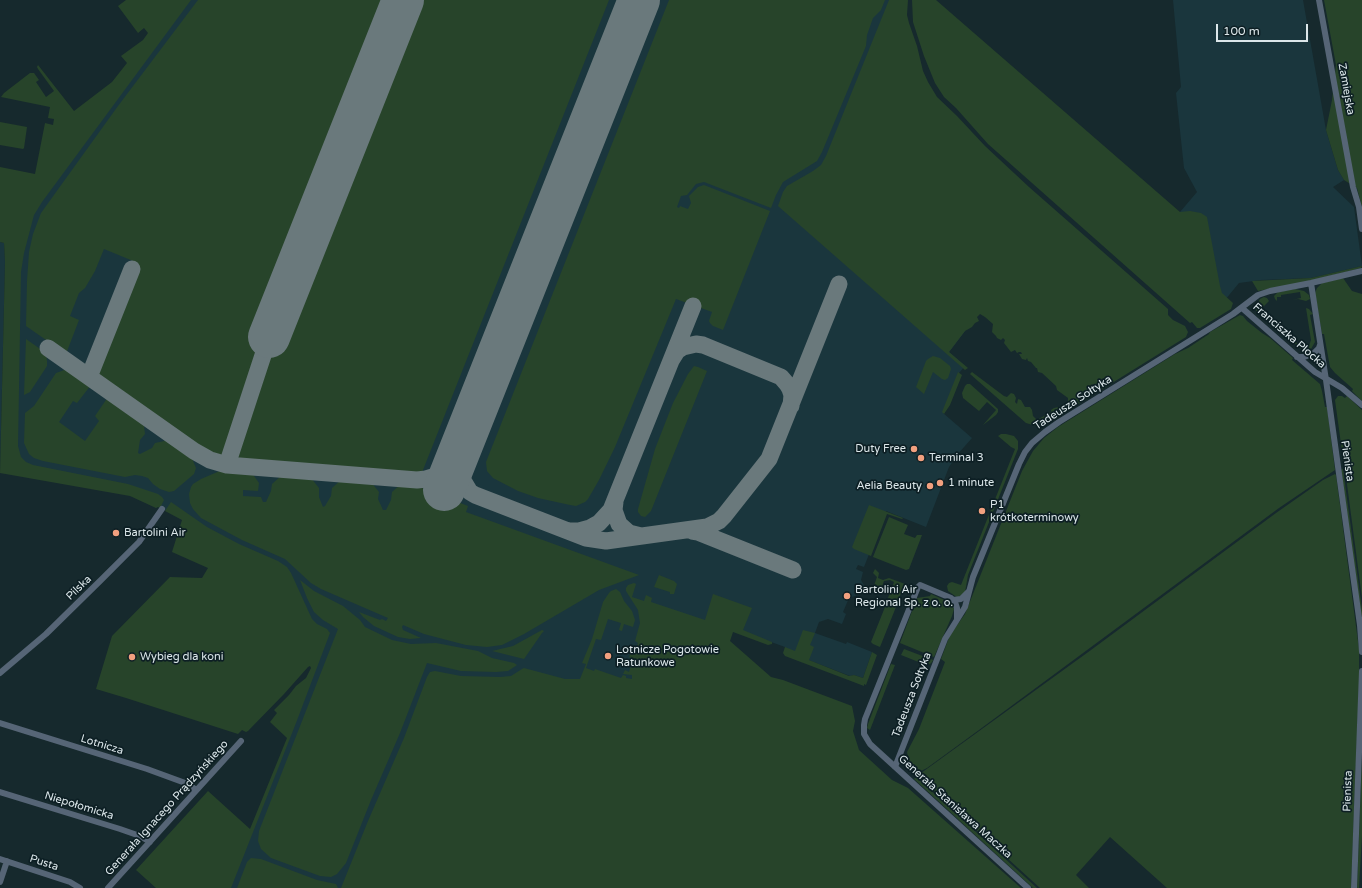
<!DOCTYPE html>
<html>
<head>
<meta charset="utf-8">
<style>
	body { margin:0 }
	#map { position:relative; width:1362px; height:888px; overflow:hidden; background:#16292d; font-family:"Varela Round",sans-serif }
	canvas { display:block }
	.scale { position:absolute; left:1216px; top:24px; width:92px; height:18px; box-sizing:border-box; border:2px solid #dce7ea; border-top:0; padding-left:5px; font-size:12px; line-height:14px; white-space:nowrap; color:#dce7ea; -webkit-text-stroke:3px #0d1f24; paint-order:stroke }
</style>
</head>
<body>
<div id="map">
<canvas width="1362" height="888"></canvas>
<div class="scale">100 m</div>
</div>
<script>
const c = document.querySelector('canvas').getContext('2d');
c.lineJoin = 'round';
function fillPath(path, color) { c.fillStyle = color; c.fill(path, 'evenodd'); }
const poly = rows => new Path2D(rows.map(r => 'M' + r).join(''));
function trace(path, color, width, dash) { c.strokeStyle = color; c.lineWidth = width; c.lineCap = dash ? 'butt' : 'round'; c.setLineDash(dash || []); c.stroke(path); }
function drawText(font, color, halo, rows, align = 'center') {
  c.font = font + ' "Varela Round",sans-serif'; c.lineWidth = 3.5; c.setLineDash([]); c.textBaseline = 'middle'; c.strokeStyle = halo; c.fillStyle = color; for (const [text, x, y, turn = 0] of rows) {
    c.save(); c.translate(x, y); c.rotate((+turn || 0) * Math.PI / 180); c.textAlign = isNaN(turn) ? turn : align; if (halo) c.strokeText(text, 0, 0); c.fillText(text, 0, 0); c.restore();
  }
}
const built = poly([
	[188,0,894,0,965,331,949,352,965,366,959,373,943,413,972,438,957,455,949,467,926,527,886,511,864,567,858,565,856,569,863,572,861,580,866,589,864,592,852,597,851,599,849,598,843,612,846,614,842,624,828,619,819,622,815,633,846,644,847,642,872,652,863,678,854,675,850,676,785,651,785,647,771,642,665,608,629,697,345,888,230,888,329,632,313,625,287,568,158,507,156,508,130,485,14,463,18,238,33,210],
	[1173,0,1303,0,1326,130,1338,170,1344,180,1333,187,1354,207,1362,266,1311,278,1261,280,1239,283,1225,300,1180,212,1197,192,1184,168,1176,93,1181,87],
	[0,242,4,243,5,262,0,473]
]);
const green = poly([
	[126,0,191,0,42,202,34,215,24,253,21,272,18,446,21,457,26,462,33,465,128,484,158,494,162,497,164,500,160,508,158,507,156,508,130,496,0,473,5,262,4,243,0,242,0,167,35,174,45,123,53,125,54,119,48,118,50,107,1,97,4,93,30,73,34,73,39,80,36,82,46,97,54,91,38,69,37,67,38,65,74,111,112,82,127,63,121,56,143,40,148,33,144,28,138,33,118,6],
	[198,0,609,0,421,475,240,462,219,458,202,450,95,375,95,366,138,263,104,249,95,271,85,288,79,293,70,316,79,320,66,354,26,326,27,281,29,252,33,234,41,213,118,106],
	[669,0,885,0,881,10,873,18,867,35,866,46,822,152,817,161,783,182,776,195,771,208,704,182,696,184,687,195,681,196,677,207,679,208,680,206,688,209,691,203,689,196,698,187,704,185,770,211,723,330,713,326,710,323,709,321,712,312,676,299,615,447,599,480,588,499,585,502,576,506,570,505,538,498,518,491,493,478,487,471,486,462],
	[889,0,908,0,907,15,909,23,917,46,923,71,928,82,937,97,957,116,985,146,1029,187,1168,309,1168,315,1173,320,1185,326,1188,332,1186,337,1043,426,1036,426,1026,423,970,374,972,372,1004,396,1007,397,1011,393,1014,394,1016,398,1015,402,1017,404,1018,399,1021,400,1025,407,1030,407,1032,410,1033,416,1037,420,1051,412,1051,410,1054,408,1063,406,1068,401,1068,398,1057,390,1056,386,1042,373,1038,372,1037,368,1036,368,1031,362,1028,361,1027,358,1026,360,1022,359,1019,354,1022,354,1021,352,1019,352,1017,353,1015,350,1011,352,1004,343,1005,340,1003,338,1001,340,997,338,996,336,992,332,993,324,985,317,980,314,977,317,979,321,975,323,972,327,965,331,949,352,968,368,965,370,778,206,783,192,787,186,813,171,821,165,826,156],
	[912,0,936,0,1180,212,1190,211,1201,213,1207,217,1220,286,1222,293,1233,303,1231,309,1200,328,1197,328,1192,322,1190,323,988,144,956,108,944,97,935,83,924,56,913,22],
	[1324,0,1362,0,1362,207,1357,188,1344,180,1338,170,1326,130,1332,100,1336,65],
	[0,122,27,127,24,148,23,149,0,145],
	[1362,266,1361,268,1310,281,1258,291,1252,281,1311,278],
	[1343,278,1352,291,1362,294,1362,401,1352,391,1353,389,1335,373,1330,367,1324,334,1322,334,1315,293,1317,288,1322,283],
	[1295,289,1304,291,1309,295,1310,299,1306,301,1298,299,1292,300,1301,298,1300,292,1281,295,1281,297,1277,297,1277,301,1275,299,1274,296,1278,292],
	[1264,297,1267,298,1269,301,1259,311,1305,350,1309,346,1311,340,1306,308,1309,309,1313,314,1310,315,1315,342,1311,349,1306,351,1301,349,1273,324,1256,311,1256,306,1260,299],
	[1240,315,1243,316,1247,321,1262,333,1270,338,1293,358,1292,360,1320,384,1322,391,1325,407,1327,407,1335,470,1279,508,979,730,927,768,915,774,910,769,907,752,919,729,945,662,941,659,950,635,965,614,1022,471,1033,451,1044,438,1058,427,1175,354,1188,348,1209,334,1210,332],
	[26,339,46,353,47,361,47,366,30,392,24,395],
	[933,356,940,358,950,366,951,369,948,378,945,380,942,379,933,372,924,394,916,387,926,361,928,359],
	[694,366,698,367,707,371,651,511,645,517,641,516,638,512,638,509,655,449,673,403,688,374],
	[67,369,91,385,77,403,73,401,59,422,85,441,99,421,95,416,108,397,142,421,144,426,145,434,140,440,138,453,140,454,152,448,155,443,169,440,191,456,196,468,194,474,174,491,169,492,160,489,153,484,148,478,142,476,135,475,125,477,43,461,34,458,29,454,24,443,25,413,34,406,56,373],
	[958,372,962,375,950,405,944,414,942,412],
	[970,384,998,409,998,412,996,415,983,425,996,410,987,402,979,411,963,398,962,393,965,386,967,384],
	[1338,396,1342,396,1345,398,1347,396,1362,410,1362,598,1345,469,1347,469,1347,466,1344,466,1335,400],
	[1001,434,1006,434,1014,436,1018,441,1018,449,968,575,965,592,958,598,948,591,947,586,949,583,952,582,961,585,1015,449,1011,447,998,436],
	[1343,469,1362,609,1362,621,1341,470],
	[222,470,252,473,259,483,258,491,243,490,243,496,261,497,263,502,266,502,271,491,272,484,281,476,311,478,319,488,319,497,323,507,325,506,331,496,332,488,341,480,371,482,379,492,378,499,383,510,386,510,391,500,392,492,401,484,417,486,468,506,466,512,639,575,599,590,524,634,502,645,487,647,466,645,424,634,403,625,402,627,403,630,421,638,410,639,398,637,374,626,363,617,359,612,380,620,382,619,386,621,388,618,321,589,311,583,285,559,242,540,201,518,193,509,190,503,189,494,191,487,193,484,201,479],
	[1335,474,1336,475,1359,649,1359,689,1351,888,1167,888,1110,837,1076,875,1089,888,1040,888,917,776,1091,650,1276,513,1323,480],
	[171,502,207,527,239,544,278,561,287,567,291,573,312,619,317,624,327,629,330,633,296,723,231,888,156,888,136,870,208,791,250,829,287,738,270,722,277,713,274,710,289,695,296,686,306,678,311,668,310,666,308,667,284,694,248,731,246,732,242,730,238,734,126,698,96,689,112,636,170,577,202,578,208,568,172,552,182,520,165,511],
	[869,505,903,518,902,519,887,514,871,556,854,549,852,547],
	[889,517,908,525,904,534,915,538,917,535,922,535,909,569,906,570,873,557],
	[875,569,879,573,878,578,883,580,889,578,905,584,898,600,896,601,888,598,894,582,890,580,884,581,879,594,872,591,877,577,873,573],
	[659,575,674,581,677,584,674,594,670,594,670,592,654,587],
	[300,580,314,591,343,606,360,620,365,627,392,640,411,644,436,643,478,651,492,658,514,663,517,665,508,671,496,672,461,671,427,663,400,733,371,800,346,863,337,874,331,877,320,876,271,858,261,849,258,841,259,831,338,629,323,620,314,612,307,598],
	[634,583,636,584,632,597,644,601,646,595,652,598,651,602,705,620,713,594,752,608,743,630,772,642,772,644,768,645,733,632,730,641,771,677,783,680,852,706,855,721,853,731,859,750,892,780,908,788,1021,888,341,888,368,821,404,738,427,677,430,672,435,671,461,676,500,677,511,676,522,669,524,668,565,679,580,679,586,664,582,663,592,639,603,602,609,593,611,591,616,589,620,592,624,601,632,611,635,620,633,627,624,624,622,631,619,630,621,623,608,619,601,640,596,639,586,668,594,671,595,669,621,678,623,675,626,676,626,678,632,679,632,675,623,674,625,670,629,672,633,659,629,657,632,650,635,651,638,643,635,641,640,623,638,610,626,591,626,588,628,585],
	[931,594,949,602,952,605,954,609,952,616,934,657,900,643,917,598,930,596],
	[887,602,895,605,896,607,880,647,873,644,871,642],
	[542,630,544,631,542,633,524,659,492,651,513,646],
	[803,630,815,633,810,645,814,647,809,660,849,676,854,675,863,678,872,652,877,655,866,685,864,684,864,686,785,656,783,653,785,647,795,651],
	[904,649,933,660,932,662,930,664,926,665,901,655],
	[891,664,895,665,870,730,867,728,868,724],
	[1362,755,1362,836,1359,888,1357,888],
	[916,777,1037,888,1033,888,914,779],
	[251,858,261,859,317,880,336,884,338,888,237,888,247,862]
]);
const taxiway = poly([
	[48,348,194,451,210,460,227,465,417,480,426,479,436,476,450,466,457,459],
	[672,359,677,351,683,347,696,344,703,345,781,377,787,384,790,389,792,395,791,406],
	[89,377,132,269],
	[457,459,460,474,464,482,470,492,475,495,586,538,606,541,707,527,719,521,724,516,769,459,839,284],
	[227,465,269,337],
	[615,502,614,510,619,524,629,533,641,536],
	[570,531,579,531,590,528,599,523,611,510,693,306],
	[692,531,698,532,793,570]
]);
const runway = poly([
	[269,337,403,0],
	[444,490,639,0]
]);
const minor = poly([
	[1319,0,1353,187,1359,207,1362,229],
	[1311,283,1326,380,1360,625,1362,652],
	[1242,308,1315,372,1342,388,1362,405],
	[1297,357,1304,357,1313,354,1319,348,1320,345],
	[953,600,961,599,969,591],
	[957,619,957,608,955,602,951,598,920,585,918,587,865,719,864,725,864,734,870,744,1028,888],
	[0,673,46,634,101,580,139,542,162,509],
	[0,723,147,769,188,784,196,790],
	[895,767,945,639,965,607,973,577,1019,464,1025,452,1032,443,1045,432,1059,422,1233,314,1258,295,1270,291,1311,283,1362,271],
	[0,792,120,829,140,836,150,842],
	[0,859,70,882,80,888],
	[0,882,7,861],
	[108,888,241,741],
	[1354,888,1362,671]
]);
const markers = [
	[914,449,4,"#f2a07f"],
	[921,458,4,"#f2a07f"],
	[940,483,4,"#f2a07f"],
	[930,486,4,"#f2a07f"],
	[982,511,4,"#f2a07f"],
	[116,533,4,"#f2a07f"],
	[847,596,4,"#f2a07f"],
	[608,656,4,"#f2a07f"],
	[132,657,4,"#f2a07f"]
];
const streetNames = [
	["Zamiejska",1346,89,80],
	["Franciszka Plocka",1289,336,41],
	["Tadeusza Sołtyka",1073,403,-33],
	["Pienista",1347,461,82],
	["Pilska",79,588,-44],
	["Tadeusza Sołtyka",912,695,-69],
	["Lotnicza",102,745,17],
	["Pienista",1348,791,-88],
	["Niepołomicka",79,806,17],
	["Generała Stanisława Maczka",955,807,42],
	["Generała Ignacego Prądzyńskiego",167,808,-48],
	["Pusta",44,863,18]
];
const poiNames = [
	["Duty Free",906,449,"right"],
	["Terminal 3",929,458],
	["1 minute",948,483],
	["Aelia Beauty",922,486,"right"],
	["P1",990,505],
	["krótkoterminowy",990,518],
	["Bartolini Air",124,533],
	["Bartolini Air",855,590],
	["Regional Sp. z o. o.",855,603],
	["Lotnicze Pogotowie",616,650],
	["Ratunkowe",616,663],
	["Wybieg dla koni",140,657]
];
fillPath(built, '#1a363d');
fillPath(green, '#27442a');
trace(taxiway, '#6a797c', 17);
trace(runway, '#6a797c', 42);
trace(minor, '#566576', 6);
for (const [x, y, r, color] of markers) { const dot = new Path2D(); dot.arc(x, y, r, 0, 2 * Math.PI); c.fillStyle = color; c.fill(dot); trace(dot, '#0d1f24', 1.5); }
drawText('11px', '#dce7ea', '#0d1f24', streetNames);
drawText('11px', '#dce7ea', '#0d1f24', poiNames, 'left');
</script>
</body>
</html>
